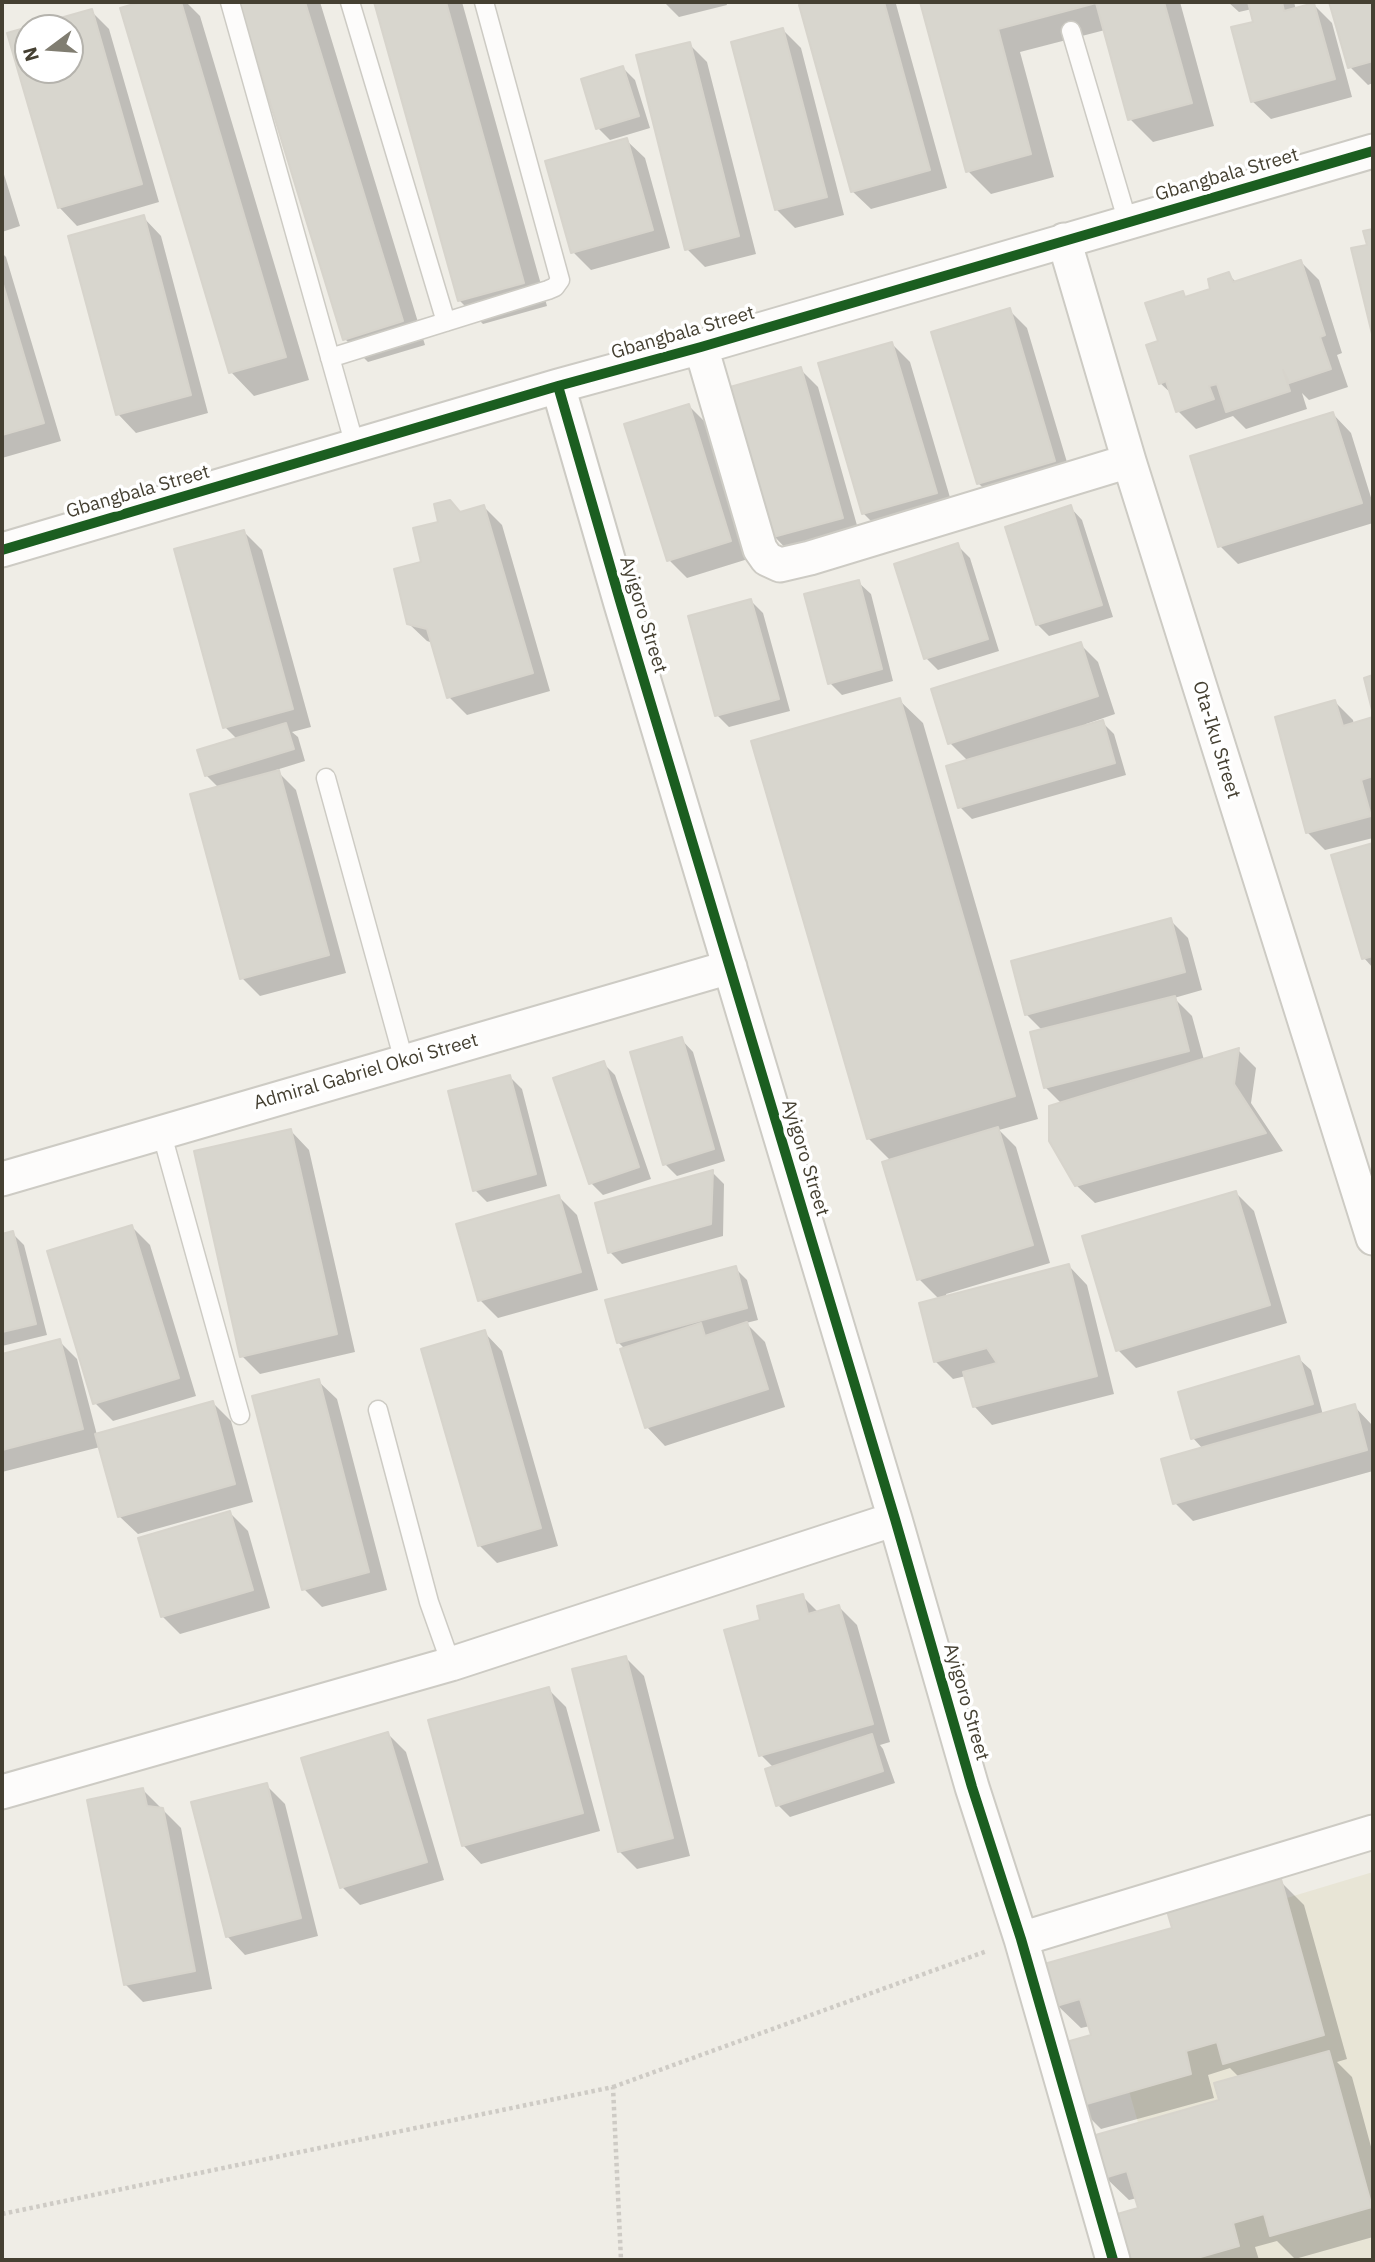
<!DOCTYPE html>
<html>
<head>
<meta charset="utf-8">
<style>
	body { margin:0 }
	#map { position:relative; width:1375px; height:2262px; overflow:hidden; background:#efede6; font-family:"IBM Plex Sans",sans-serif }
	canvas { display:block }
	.frame { position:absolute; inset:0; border:4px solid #454032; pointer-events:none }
	.north { position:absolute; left:14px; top:14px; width:70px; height:70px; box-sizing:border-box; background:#fff; border:2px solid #b5b3ad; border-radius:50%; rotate:254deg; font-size:19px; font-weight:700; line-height:28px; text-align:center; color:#454032 }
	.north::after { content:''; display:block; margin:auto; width:24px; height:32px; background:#807d71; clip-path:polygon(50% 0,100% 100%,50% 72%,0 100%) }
</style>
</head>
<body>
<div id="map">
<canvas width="1375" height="2262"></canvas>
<div class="frame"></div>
<div class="north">N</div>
</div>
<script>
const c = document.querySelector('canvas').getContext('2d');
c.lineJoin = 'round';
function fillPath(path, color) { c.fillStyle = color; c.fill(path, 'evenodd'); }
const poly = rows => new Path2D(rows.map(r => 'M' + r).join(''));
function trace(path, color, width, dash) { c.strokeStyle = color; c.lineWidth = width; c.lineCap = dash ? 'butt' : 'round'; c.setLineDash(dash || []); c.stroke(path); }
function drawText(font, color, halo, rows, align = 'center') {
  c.font = font + ' "IBM Plex Sans",sans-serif'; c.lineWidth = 7; c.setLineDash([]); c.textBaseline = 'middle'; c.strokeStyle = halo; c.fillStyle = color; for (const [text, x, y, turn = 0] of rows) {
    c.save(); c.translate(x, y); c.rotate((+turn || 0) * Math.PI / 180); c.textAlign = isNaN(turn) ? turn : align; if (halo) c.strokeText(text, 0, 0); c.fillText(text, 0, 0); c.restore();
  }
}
const residential = poly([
	[1373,1872,1373,2260,1177,2260,1091,1957]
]);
const shadow = poly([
	[147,2,186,2,200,16,309,380,254,396,231,372,122,9],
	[241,2,320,2,425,345,368,362,345,339],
	[376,2,462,2,547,306,483,324,459,300],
	[664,2,726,2,727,5,679,17],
	[817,2,894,2,896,4,947,188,871,209,852,191,801,6],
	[922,2,1180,2,1214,126,1153,142,1130,119,1105,30,1020,52,1054,177,991,194,968,171],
	[1228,2,1294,2,1296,10,1314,5,1332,23,1352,97,1271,119,1252,101,1255,23,1252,9,1239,12],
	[1331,2,1373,2,1373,83,1368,85,1350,67],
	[91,11,109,29,159,202,77,226,59,207,10,35,28,29,28,70,70,70,70,28,32,28],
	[783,30,801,48,844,215,795,228,776,209],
	[689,44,707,62,756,254,705,267,687,249],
	[623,68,635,80,650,128,610,140,598,128],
	[626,140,645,158,670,248,591,270,573,252],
	[2,168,20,226,2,232],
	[143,217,161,236,208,413,136,433,118,414],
	[1373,231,1373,331,1353,250,1369,246,1366,233],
	[2,253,6,257,61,441,2,458],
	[1301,262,1319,280,1342,353,1337,355,1348,387,1309,400,1302,393,1307,409,1246,429,1233,416,1196,429,1178,411,1173,395,1160,383,1160,342,1182,293,1187,298,1213,290,1228,274,1237,283],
	[1009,310,1027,328,1072,479,997,501,978,483],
	[892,344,910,362,954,511,882,532,864,514],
	[800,369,818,387,860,536,792,555,774,536],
	[689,406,707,424,748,559,687,578,669,560],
	[1333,414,1351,433,1373,504,1373,523,1238,564,1220,546],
	[450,502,461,513,484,507,502,525,550,691,467,715,449,697,433,643,427,641,408,623,423,564],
	[1070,507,1082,520,1113,617,1049,636,1037,624],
	[244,532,262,550,311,727,292,732,298,737,305,761,276,770,296,790,346,973,260,996,242,978,219,788,206,775,238,740,225,727],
	[957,545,970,558,999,651,938,670,926,658],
	[858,582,871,594,893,681,842,695,830,683],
	[751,601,763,613,790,711,729,727,717,715],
	[1080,644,1098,662,1115,714,1086,724,1087,727,1102,722,1114,734,1126,775,972,819,960,807,968,761,950,743],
	[899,700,923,723,1038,1119,999,1130,1016,1147,1050,1263,946,1294,947,1297,1069,1266,1087,1285,1114,1394,992,1425,974,1406,966,1376,953,1379,935,1361,939,1299,919,1279,891,1161,868,1138],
	[1335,702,1353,720,1354,725,1373,719,1373,838,1325,850,1307,832],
	[1373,844,1373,968,1364,958,1333,856],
	[1170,920,1188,938,1202,990,1174,998,1192,1016,1204,1060,1238,1050,1256,1068,1251,1103,1283,1151,1095,1203,1076,1185,1062,1104,1045,1087,1043,1031,1026,1014],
	[681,1039,693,1052,725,1161,677,1176,665,1164],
	[603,1063,615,1075,651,1179,603,1195,591,1183],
	[509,1076,522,1089,547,1186,487,1202,475,1190],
	[291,1131,309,1150,355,1352,260,1374,242,1356],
	[712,1172,724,1184,723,1236,622,1264,610,1252],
	[1236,1193,1254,1211,1287,1323,1136,1368,1118,1350],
	[559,1197,577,1215,598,1290,498,1318,480,1300],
	[132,1227,150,1245,196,1396,113,1421,95,1403],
	[12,1233,24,1245,47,1335,2,1346,2,1236],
	[735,1268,747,1280,758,1320,746,1323,765,1342,785,1407,665,1446,647,1427,622,1350,625,1349,618,1342],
	[484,1332,502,1351,558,1546,497,1563,479,1545],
	[59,1341,77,1359,97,1435,213,1403,231,1421,253,1502,138,1534,119,1516,100,1447,2,1472,2,1356],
	[1298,1358,1311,1370,1323,1415,1354,1406,1372,1425,1373,1471,1193,1521,1175,1503,1203,1449,1193,1438],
	[318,1381,337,1399,387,1590,322,1607,304,1589],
	[230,1513,248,1531,270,1608,180,1634,162,1616],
	[802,1596,819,1613,839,1607,857,1625,890,1742,880,1745,883,1749,895,1783,790,1817,778,1805,774,1768,761,1755,762,1621],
	[626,1658,644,1676,690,1856,637,1869,619,1851],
	[548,1689,566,1707,600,1831,481,1864,463,1845],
	[388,1734,406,1752,444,1880,360,1905,342,1887],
	[266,1785,285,1804,318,1936,245,1955,227,1936],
	[143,1790,181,1828,212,1989,143,2002,125,1984],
	[1280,1881,1304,1905,1347,2059,1337,2062,1352,2077,1373,2154,1373,2237,1295,2259,1277,2241,1255,2247,1259,2260,1121,2260,1140,2209,1137,2198,1129,2200,1105,2177,1221,2101,1240,2078,1230,2068,1208,2075,1214,2098,1101,2129,1078,2106,1093,2037,1090,2026,1081,2028,1057,2005,1174,1929]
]);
const building = poly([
	[141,2,181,2,286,357,229,373,120,8,141,2],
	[239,2,305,2,403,321,343,340,239,2],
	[374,2,446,2,524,283,458,301,374,2],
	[811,2,884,2,930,170,851,192,799,5,811,2],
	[920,2,1164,2,1192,103,1128,120,1096,3,998,29,1031,154,966,172,920,2],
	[1248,2,1282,2,1284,11,1314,3,1335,79,1251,102,1231,27,1253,22,1248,2],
	[1329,2,1373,2,1373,61,1348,68,1329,2],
	[92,9,142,184,58,208,7,33,92,9],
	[28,28,70,28,70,70,28,70,28,28],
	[783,28,827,197,775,210,731,42,783,28],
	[690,42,739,236,685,250,636,55,690,42],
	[623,66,639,116,596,129,581,79,623,66],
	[627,138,653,230,571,253,545,161,627,138],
	[144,215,191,395,116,415,68,236,144,215],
	[1373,229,1373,338,1351,248,1367,245,1363,231,1373,229],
	[1301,260,1325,335,1320,337,1331,369,1289,383,1283,370,1290,391,1226,412,1217,384,1209,386,1214,399,1176,412,1166,381,1159,384,1146,345,1158,341,1145,303,1183,291,1185,297,1210,289,1208,279,1229,272,1233,282,1301,260],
	[2,281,44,423,2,435,2,281],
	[1010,308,1055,461,977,484,931,332,1010,308],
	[892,342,937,493,862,514,818,363,892,342],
	[801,367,843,518,773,537,730,387,801,367],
	[689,404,731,541,667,561,624,424,689,404],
	[1333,412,1362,503,1218,547,1190,456,1333,412],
	[450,500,460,512,484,505,533,673,447,698,427,629,407,624,394,569,421,562,413,528,438,522,434,504,450,500],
	[1071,505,1102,605,1036,625,1005,527,1071,505],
	[244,530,293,709,223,728,174,549,244,530],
	[958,543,988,639,924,659,894,564,958,543],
	[859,580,882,669,828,684,804,594,859,580],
	[751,599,779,699,715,716,688,616,751,599],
	[1081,642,1098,696,948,744,931,689,1081,642],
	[1373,675,1373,714,1364,678,1373,675],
	[900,698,1015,1096,867,1139,751,741,900,698],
	[1335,700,1343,726,1373,717,1373,776,1361,780,1371,816,1306,833,1275,717,1335,700],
	[1103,720,1115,763,958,808,946,766,1103,720],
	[286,723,294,749,205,776,197,750,286,723],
	[279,770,329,955,240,979,190,794,279,770],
	[1373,843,1373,956,1362,959,1331,855,1373,843],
	[1171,918,1185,972,1025,1015,1011,961,1171,918],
	[1175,996,1189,1051,1044,1088,1030,1032,1175,996],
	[682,1037,714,1149,663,1165,630,1052,682,1037],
	[1239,1048,1234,1084,1266,1133,1075,1186,1049,1141,1049,1106,1239,1048],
	[604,1061,639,1167,589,1184,553,1078,604,1061],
	[510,1075,536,1174,473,1191,448,1091,510,1075],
	[998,1127,1033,1245,917,1280,882,1162,998,1127],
	[291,1129,337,1334,240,1357,194,1151,291,1129],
	[713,1170,711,1224,608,1253,595,1203,713,1170],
	[1236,1191,1270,1305,1116,1351,1082,1236,1236,1191],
	[559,1195,581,1272,478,1301,456,1224,559,1195],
	[132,1225,179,1378,93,1404,47,1251,132,1225],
	[13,1231,36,1324,2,1332,2,1234,13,1231],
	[1069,1264,1097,1376,973,1407,963,1372,997,1363,987,1348,934,1362,919,1303,1069,1264],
	[736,1266,747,1308,617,1343,605,1300,736,1266],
	[747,1322,768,1389,645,1428,620,1349,701,1323,705,1336,747,1322],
	[485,1330,541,1528,478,1546,421,1349,485,1330],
	[60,1339,83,1429,2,1450,2,1354,60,1339],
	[1299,1356,1313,1404,1191,1439,1178,1392,1299,1356],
	[319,1379,369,1572,302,1590,252,1396,319,1379],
	[213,1401,235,1484,118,1517,95,1434,213,1401],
	[1355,1404,1367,1450,1173,1504,1161,1459,1355,1404],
	[230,1511,253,1590,161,1617,138,1538,230,1511],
	[803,1594,808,1614,839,1605,873,1724,759,1756,724,1630,760,1620,757,1606,803,1594],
	[626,1656,673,1838,618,1852,572,1669,626,1656],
	[549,1687,583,1813,462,1846,428,1720,549,1687],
	[388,1732,427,1862,340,1888,301,1758,388,1732],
	[872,1734,883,1771,776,1806,765,1769,872,1734],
	[267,1783,301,1918,226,1937,191,1802,267,1783],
	[143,1788,147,1806,163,1808,195,1971,124,1985,87,1800,143,1788],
	[1281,1879,1324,2035,1223,2064,1217,2042,1186,2051,1191,2074,1076,2107,1059,2044,1091,2035,1080,1999,1056,2006,1044,1964,1172,1928,1167,1911,1281,1879],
	[1329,2051,1372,2207,1270,2236,1264,2214,1233,2223,1239,2246,1190,2260,1119,2260,1107,2217,1138,2208,1127,2171,1104,2178,1092,2136,1219,2100,1214,2083,1329,2051]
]);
const path = poly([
	[613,2087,987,1951],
	[2,2214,613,2087,621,2260]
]);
const service = poly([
	[230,2,355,446],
	[350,2,446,322],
	[1071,31,1128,223],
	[330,358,548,290,555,287,560,280,484,2],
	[326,778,404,1061],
	[161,1131,240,1415],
	[378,1410,429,1602,451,1664]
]);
const minor = poly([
	[1064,240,1129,461,1373,1238],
	[701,347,760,549,767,559,780,565,810,558,1129,461],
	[558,386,621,604,895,1519,972,1787,1021,1939,1113,2260],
	[2,550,558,386,701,347,1373,151],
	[2,1179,730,967],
	[2,1792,451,1664,895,1519],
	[1021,1939,1373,1832]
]);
const cycleway = poly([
	[558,386,621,604,895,1519,972,1787,1021,1939,1113,2260],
	[2,550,558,386,701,347,1373,151]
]);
const streetNames = [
	["Gbangbala Street",1227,175,-16],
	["Gbangbala Street",683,333,-16],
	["Gbangbala Street",138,492,-16],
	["Ayigoro Street",643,615,73],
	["Ota-Iku Street",1216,740,73],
	["Admiral Gabriel Okoi Street",366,1072,-16],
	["Ayigoro Street",805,1158,73],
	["Ayigoro Street",966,1702,74]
];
fillPath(residential, '#e8e5d6');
fillPath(shadow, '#0003');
fillPath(building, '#d8d6ce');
trace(building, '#d7d4cc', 2);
trace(service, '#cdcbc4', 21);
trace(minor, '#cdcbc4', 37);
trace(path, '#cecbc5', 4.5, [3.5, 3.5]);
trace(service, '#fdfcfb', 18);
trace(minor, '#fdfcfb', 33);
trace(cycleway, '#1b5e20', 10);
drawText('19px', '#454032', '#fff', streetNames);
</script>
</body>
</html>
